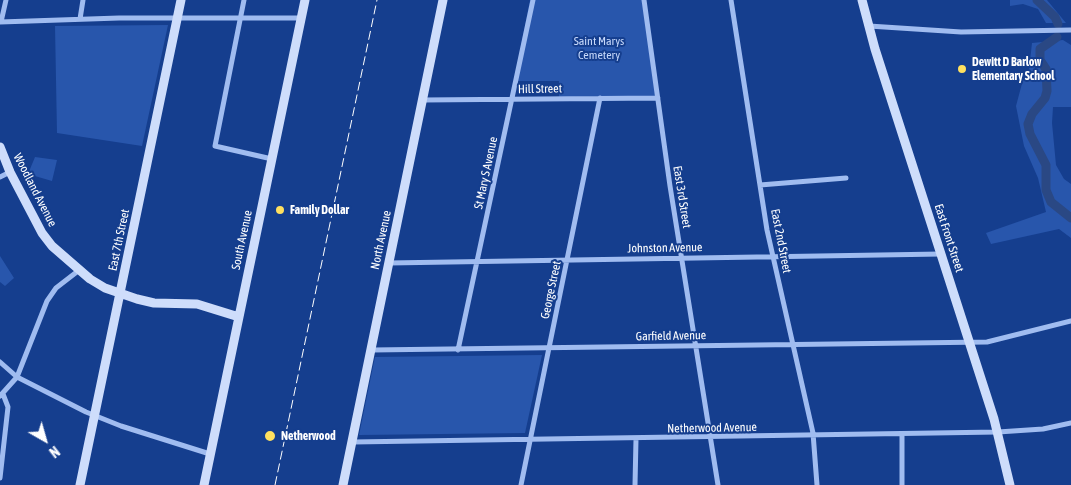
<!DOCTYPE html>
<html>
<head>
<meta charset="utf-8">
<style>
	body { margin:0 }
	#map { position:relative; width:1071px; height:485px; overflow:hidden; background:#153e8e; font-family:"Asap Condensed",sans-serif }
	canvas { display:block }
	.north { position:absolute; left:20px; top:415px; width:50px; height:50px; -webkit-text-stroke:4px #153e8e; paint-order:stroke; rotate:142deg; font-size:14px; font-weight:700; line-height:20px; text-align:center; color:#fff }
	.north::after { content:''; display:block; margin:auto; width:18px; height:22px; background:#fff; clip-path:polygon(50% 0,100% 100%,50% 72%,0 100%) }
</style>
</head>
<body>
<div id="map">
<canvas width="1071" height="485"></canvas>
<div class="north">N</div>
</div>
<script>
const c = document.querySelector('canvas').getContext('2d');
c.lineJoin = 'round';
function fillPath(path, color) { c.fillStyle = color; c.fill(path, 'evenodd'); }
const poly = rows => new Path2D(rows.map(r => 'M' + r).join(''));
function trace(path, color, width, dash) { c.strokeStyle = color; c.lineWidth = width; c.lineCap = dash ? 'butt' : 'round'; c.setLineDash(dash || []); c.stroke(path); }
function drawText(font, color, halo, rows, align = 'center') {
  c.font = font + ' "Asap Condensed",sans-serif'; c.lineWidth = 4; c.setLineDash([]); c.textBaseline = 'middle'; c.strokeStyle = halo; c.fillStyle = color; for (const [text, x, y, turn = 0] of rows) {
    c.save(); c.translate(x, y); c.rotate((+turn || 0) * Math.PI / 180); c.textAlign = isNaN(turn) ? turn : align; if (halo) c.strokeText(text, 0, 0); c.fillText(text, 0, 0); c.restore();
  }
}
const green = poly([
	[530,0,642,0,657,96,559,97,559,81,514,81],
	[1010,0,1047,0,1066,23,1046,23,1038,9,1023,4,1010,6],
	[168,25,142,146,57,133,55,26],
	[1063,40,1071,45,1071,107,1053,107,1052,123,1056,165,1064,179,1071,184,1071,238,1059,229,991,244,986,233,1046,212,1038,178,1024,146,1016,106,1024,76,1029,70,1032,43],
	[35,157,57,160,52,181,28,174],
	[0,256,14,278,5,286,0,282],
	[542,355,525,433,359,435,375,357]
]);
const river = poly([
	[1037,0,1055,17,1058,24],
	[1057,37,1040,49,1040,60,1046,69,1047,91,1045,98,1032,114,1028,124,1030,134,1046,165,1046,190,1051,202,1071,218]
]);
const street = poly([
	[244,0,215,146,272,159],
	[644,0,670,186,718,485],
	[731,0,767,230,813,433,817,485],
	[80,19,83,0],
	[0,22,119,18,301,18],
	[1,22,6,0],
	[869,26,961,32,1071,30],
	[423,100,658,98],
	[0,177,10,172],
	[760,185,846,178],
	[389,263,941,254],
	[372,350,987,342,1071,321],
	[458,350,533,0],
	[0,362,17,377,86,412,121,426,210,454],
	[0,396,17,377,47,301,56,288,78,271],
	[902,434,902,485],
	[353,442,998,432,1043,429,1071,423],
	[0,478,8,407,3,394],
	[521,485,600,98],
	[635,485,636,439]
]);
const secondary = poly([
	[862,0,875,49,994,419,1010,485],
	[0,147,10,172,42,233,52,246,90,279,105,288,137,299,154,303,197,304,239,317],
	[80,485,181,0],
	[204,485,305,0],
	[343,485,443,0]
]);
const rail = poly([
	[275,485,377,0]
]);
const markers = [
	[962,69,5,"#ffe05f"],
	[280,210,5,"#ffe05f"],
	[270,436,6,"#ffe05f"]
];
const parkNames = [
	["Saint Marys",599,41],
	["Cemetery",599,55]
];
const poiNames = [
	["Dewitt D Barlow",972,62],
	["Elementary School",972,76],
	["Family Dollar",290,210],
	["Netherwood",281,436]
];
const streetNames = [
	["Hill Street",540,89,-1],
	["St Mary S Avenue",486,173,-78],
	["Woodland Avenue",35,190,63],
	["East 3rd Street",682,197,81],
	["East Front Street",949,238,72],
	["East 7th Street",119,240,-78],
	["South Avenue",242,240,-78],
	["North Avenue",381,240,-78],
	["East 2nd Street",781,241,79],
	["Johnston Avenue",665,248,-1],
	["George Street",551,290,-78],
	["Garfield Avenue",671,336,-1],
	["Netherwood Avenue",712,428,-1]
];
fillPath(green, '#2856ac');
trace(river, '#2a4884', 9);
trace(street, '#a0bcf0', 5);
trace(secondary, '#ceddfb', 9);
trace(rail, '#fff', 1, [9, 4]);
for (const [x, y, r, color] of markers) { const dot = new Path2D(); dot.arc(x, y, r, 0, 2 * Math.PI); c.fillStyle = color; c.fill(dot); trace(dot, '#153e8e', 2); }
drawText('12px', '#c7d9fb', '#153e8e', parkNames);
drawText('bold 12px', '#fff', '#153e8e', poiNames, 'left');
drawText('12px', '#fff', '#153e8e', streetNames);
</script>
</body>
</html>
